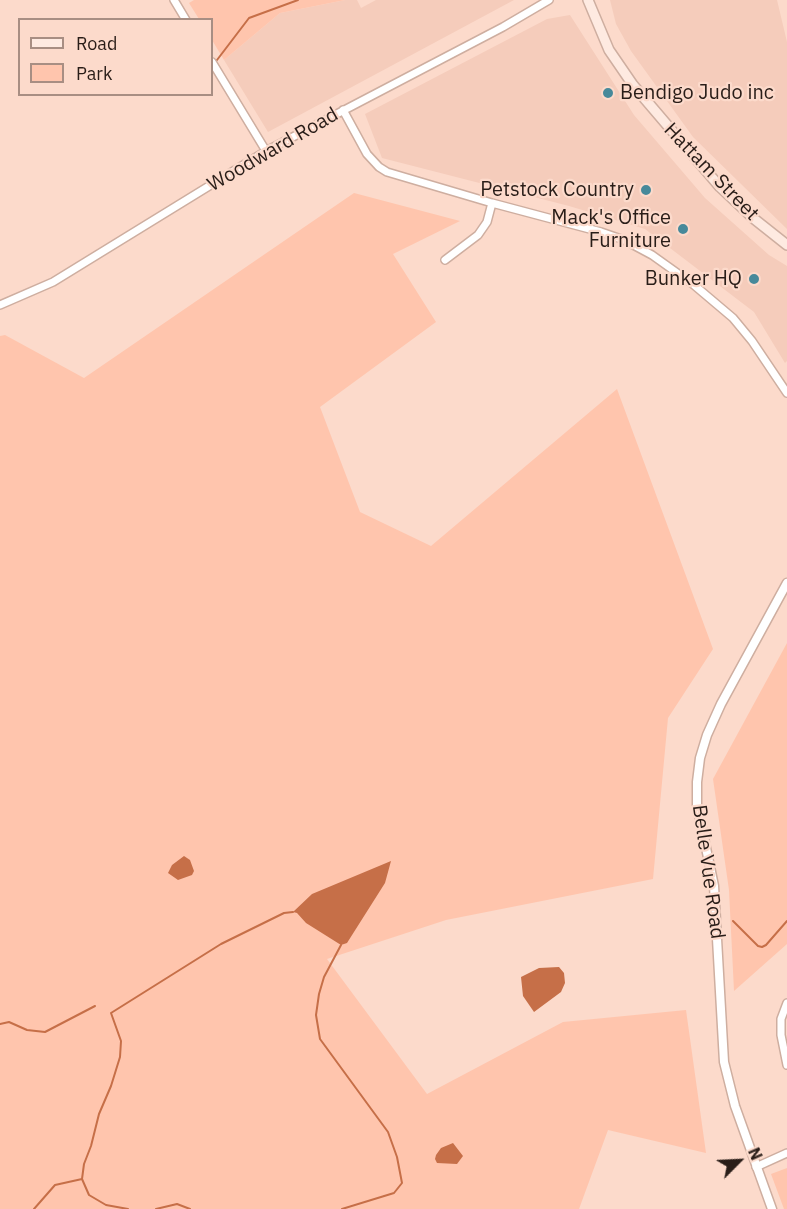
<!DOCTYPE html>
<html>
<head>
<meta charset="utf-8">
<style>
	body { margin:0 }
	#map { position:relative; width:787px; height:1209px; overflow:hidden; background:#fcdacb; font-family:"IBM Plex Sans",sans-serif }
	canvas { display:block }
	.legend { position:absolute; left:18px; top:18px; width:195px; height:78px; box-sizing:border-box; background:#fcdacb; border:2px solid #a88e83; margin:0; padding:8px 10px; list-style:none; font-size:18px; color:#291d18 }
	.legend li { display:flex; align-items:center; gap:12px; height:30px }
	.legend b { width:30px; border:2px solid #a88e83 }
	.north { position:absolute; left:709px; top:1131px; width:60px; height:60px; -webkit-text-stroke:4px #fcdacb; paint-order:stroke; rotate:66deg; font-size:16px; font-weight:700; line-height:24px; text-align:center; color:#291d18 }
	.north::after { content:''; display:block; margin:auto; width:21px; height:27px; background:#291d18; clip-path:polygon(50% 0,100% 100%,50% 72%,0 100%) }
</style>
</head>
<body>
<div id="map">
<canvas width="787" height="1209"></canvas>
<ul class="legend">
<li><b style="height:8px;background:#feeae1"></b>Road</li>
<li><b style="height:16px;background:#ffc5ad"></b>Park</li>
</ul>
<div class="north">N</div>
</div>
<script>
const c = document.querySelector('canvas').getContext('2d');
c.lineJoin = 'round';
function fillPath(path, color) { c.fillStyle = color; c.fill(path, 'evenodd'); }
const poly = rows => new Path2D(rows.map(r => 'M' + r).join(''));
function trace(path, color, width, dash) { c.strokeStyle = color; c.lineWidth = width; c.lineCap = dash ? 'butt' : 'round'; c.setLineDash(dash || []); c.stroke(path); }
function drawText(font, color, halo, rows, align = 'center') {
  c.font = font + ' "IBM Plex Sans",sans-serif'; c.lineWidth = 4.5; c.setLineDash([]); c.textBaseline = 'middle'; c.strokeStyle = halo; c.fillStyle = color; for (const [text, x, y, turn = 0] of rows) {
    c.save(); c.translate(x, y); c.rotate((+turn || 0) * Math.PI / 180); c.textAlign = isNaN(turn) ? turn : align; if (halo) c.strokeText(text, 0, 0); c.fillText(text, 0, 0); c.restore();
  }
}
const built = poly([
	[345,0,357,0,361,8,376,0,514,0,268,132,224,60,280,13],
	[610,0,777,0,787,42,787,229,693,137,631,51,616,24],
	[570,15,634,115,705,198,769,255,787,266,787,361,785,363,754,312,645,229,569,206,382,158,365,114,547,19]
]);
const green = poly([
	[194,0,345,0,280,13,224,60,212,40,212,20,199,19,189,3],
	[354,193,460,221,393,254,436,322,320,407,360,512,431,546,617,389,713,649,668,718,653,879,446,920,327,959,427,1094,563,1022,686,1010,706,1153,608,1130,579,1209,0,1209,0,336,5,335,84,378],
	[787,643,787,944,734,991,729,890,713,779],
	[787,1168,787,1209,784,1209,771,1174]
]);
const water = poly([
	[184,856,190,860,194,871,192,875,178,880,168,873,172,865],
	[391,861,385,883,347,943,341,945,306,923,297,913,293,912,312,894],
	[559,967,564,973,565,983,561,992,534,1012,523,996,521,977,539,968],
	[453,1143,463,1156,457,1164,437,1163,435,1159,436,1155,441,1148]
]);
const stream = poly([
	[217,60,249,18,298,0],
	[733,921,758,946,762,947,766,945,787,921],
	[341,945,324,977,319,994,316,1015,320,1039,388,1132,397,1157,402,1183,394,1193,342,1209],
	[0,1024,9,1022,27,1030,45,1032,95,1006],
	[34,1209,55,1185,82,1179],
	[128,1209,106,1205,89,1195,82,1179,84,1164,91,1146,99,1114,111,1086,120,1057,121,1041,111,1013,221,944,284,913,293,912],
	[156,1209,177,1204,190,1209]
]);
const minor = poly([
	[174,0,186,20],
	[212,62,266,151],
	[343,110,367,154,379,167,387,172,492,203,601,232,624,240,652,255,694,285,733,318,752,341,787,393],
	[445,260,478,235,487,222,492,203],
	[0,305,53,282,266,151,503,27,549,0],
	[787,1003,781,1019,781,1035,787,1065],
	[756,1167,787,1153]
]);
const tertiary = poly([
	[772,1209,735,1106,724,1062,714,886,697,805,697,782,700,758,707,735,721,704,787,583]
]);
const secondary = poly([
	[588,0,609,50,633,85,720,187,753,218,787,245]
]);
const markers = [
	[608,93,6,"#47899a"],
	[646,190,6,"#47899a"],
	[683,229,6,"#47899a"],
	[754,279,6,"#47899a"]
];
const poiNames = [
	["Bendigo Judo inc",620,93,"left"],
	["Petstock Country",634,190],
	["Mack's Office",671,218],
	["Furniture",671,241],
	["Bunker HQ",742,279]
];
const streetNames = [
	["Woodward Road",273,150,-30],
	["Hattam Street",711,172,46],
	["Belle Vue Road",708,872,82]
];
fillPath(built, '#f5ccbb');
fillPath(green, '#ffc5ad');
fillPath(water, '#c66f48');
trace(stream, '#c66f48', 2);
trace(minor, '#ceaea0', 10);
trace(tertiary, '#ceaea0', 11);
trace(secondary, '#ceaea0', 12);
trace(minor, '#fff', 7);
trace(tertiary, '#fff', 8);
trace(secondary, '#feeae1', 9);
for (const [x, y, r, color] of markers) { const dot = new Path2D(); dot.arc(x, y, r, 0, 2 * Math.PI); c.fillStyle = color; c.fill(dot); trace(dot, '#fcdacb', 2); }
drawText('20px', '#291d18', '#fcdacb', poiNames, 'right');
drawText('20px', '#291d18', '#fcdacb', streetNames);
</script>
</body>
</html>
